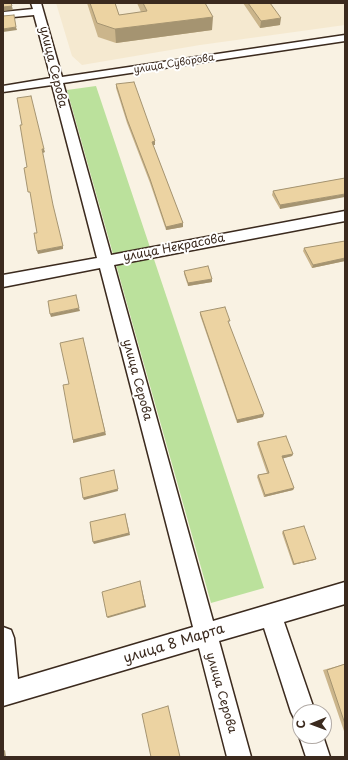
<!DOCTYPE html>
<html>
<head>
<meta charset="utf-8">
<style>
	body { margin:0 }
	#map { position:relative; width:348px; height:760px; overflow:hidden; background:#f9f2e3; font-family:"Playpen Sans",sans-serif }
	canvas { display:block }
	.frame { position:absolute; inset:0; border:4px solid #3b2a1e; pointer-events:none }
	.north { position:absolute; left:292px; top:704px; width:40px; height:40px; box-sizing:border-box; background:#fff; border:1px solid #b1aaa5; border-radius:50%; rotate:269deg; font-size:11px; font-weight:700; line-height:16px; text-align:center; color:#3b2a1e }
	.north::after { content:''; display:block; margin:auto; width:14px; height:18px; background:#3b2a1e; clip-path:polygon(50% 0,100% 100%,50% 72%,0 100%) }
</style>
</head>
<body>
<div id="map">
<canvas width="348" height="760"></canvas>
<div class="frame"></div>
<div class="north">С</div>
</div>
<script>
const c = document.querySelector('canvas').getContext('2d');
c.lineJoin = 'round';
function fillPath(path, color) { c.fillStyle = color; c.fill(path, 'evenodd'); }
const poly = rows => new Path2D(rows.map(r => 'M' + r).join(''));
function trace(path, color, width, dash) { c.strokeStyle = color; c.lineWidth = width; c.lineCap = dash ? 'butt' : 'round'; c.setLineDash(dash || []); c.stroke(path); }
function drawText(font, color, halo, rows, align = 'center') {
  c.font = font + ' "Playpen Sans",sans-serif'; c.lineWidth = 4; c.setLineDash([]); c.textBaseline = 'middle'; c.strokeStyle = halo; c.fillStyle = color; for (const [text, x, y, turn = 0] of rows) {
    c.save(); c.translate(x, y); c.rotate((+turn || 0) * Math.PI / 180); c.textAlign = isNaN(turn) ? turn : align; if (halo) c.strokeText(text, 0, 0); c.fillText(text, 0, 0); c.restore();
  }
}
const built = poly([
	[56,3,345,3,345,25,200,45,82,65,72,56]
]);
const green = poly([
	[96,86,264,588,211,603,67,90]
]);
const minor = poly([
	[31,3,41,3,62,77,345,35,345,41,63,83,111,255,345,211,345,221,114,265,213,621,345,582,345,604,284,622,315,712,300,712,300,722,295,720,291,712,264,628,219,641,251,757,227,757,199,648,3,706,3,627,11,630,14,638,18,679,193,627,100,268,3,287,3,275,97,258,52,85,3,92,3,86,51,78,34,15,3,18,3,12,33,9,31,3],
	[300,734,300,736,323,736,330,757,306,757,299,736,300,734]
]);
const wall = poly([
	[87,3,115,3,119,15,141,12,137,3,205,3,212,30,116,43,98,37],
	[243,3,270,3,280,25,260,28],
	[116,84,155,141,155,145,153,145,183,223,183,227,166,230,150,183,127,123,116,88],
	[345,178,280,209,272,195,273,191],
	[345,241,345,261,312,268,303,251,304,248],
	[184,271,212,282,188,286,184,274],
	[200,312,229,324,263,417,237,423,200,315],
	[258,442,293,454,292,456,283,458,294,488,293,490,264,497,257,477,258,475,267,473,257,444],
	[283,531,314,560,293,565,282,533],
	[345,664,345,734,323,670]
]);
const shadedWall = poly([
	[11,3,13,10,3,11,3,7],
	[213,17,212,30,116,43,115,29],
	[281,18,280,25,260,28,261,21],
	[16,27,17,30,3,32,3,29],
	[155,141,155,145,152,145,152,142],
	[42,149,44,149,45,152,43,153],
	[345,194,345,197,280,209,280,205],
	[183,223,183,227,166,230,166,227],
	[63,246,63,249,38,254,37,251],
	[345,258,345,261,312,268,313,265],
	[212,279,212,282,188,286,188,283],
	[79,308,80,311,51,317,50,314],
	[83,338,106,435,73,443,73,440],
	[264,414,263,417,237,423,237,420],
	[293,454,292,456,281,459,282,456],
	[114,470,118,491,84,500,83,498],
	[294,488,293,490,264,497,265,495],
	[125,514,130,535,94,544,93,542],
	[316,559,314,560,293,565,294,564],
	[140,581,146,607,108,618,107,617],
	[5,750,6,757,4,757,3,751]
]);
const building = poly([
	[3,3,11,3,12,6,3,7,3,3],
	[90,3,115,3,119,15,147,11,143,3,205,3,213,17,115,29,97,23,90,3],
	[248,3,270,3,281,18,261,21,248,3],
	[14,15,16,27,3,29,3,16,14,15],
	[134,82,155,141,152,142,183,223,166,227,150,179,127,119,116,84,134,82],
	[31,96,44,149,42,149,53,205,63,246,37,251,34,233,37,233,30,192,28,192,24,168,27,167,20,125,22,125,17,98,31,96],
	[345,178,345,194,280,205,273,191,345,178],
	[345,241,345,258,313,265,304,248,345,241],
	[208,266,212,279,188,283,184,271,208,266],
	[76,295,79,308,50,314,48,301,76,295],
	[225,307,230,321,228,321,264,414,237,420,200,312,225,307],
	[83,338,105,432,73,440,63,385,69,384,60,343,83,338],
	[286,436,293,454,282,456,294,488,265,495,258,475,269,473,258,442,286,436],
	[114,470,118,489,83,498,80,478,114,470],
	[125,514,129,533,93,542,90,522,125,514],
	[304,526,316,559,294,564,283,531,304,526],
	[140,581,145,606,107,617,102,592,140,581],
	[345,664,345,724,327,670,345,664],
	[168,706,180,757,151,757,142,714,168,706]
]);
const farStreetnames = [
	["улица Суворова",174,64,-9]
];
const streetNames = [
	["улица Серова",53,67,76],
	["улица Некрасова",174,248,-11],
	["улица Серова",137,380,75],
	["улица Серова",221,693,74]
];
const nearStreetnames = [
	["улица 8 Марта",174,644,-17]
];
fillPath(built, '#f5e9d0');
fillPath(green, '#bbe19c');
trace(minor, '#3b2a1e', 3);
fillPath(minor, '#fff');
fillPath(wall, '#cbb58b');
fillPath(shadedWall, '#a59471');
fillPath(building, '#ecd3a2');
trace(building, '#a59471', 1);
drawText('10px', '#3b2a1e', '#fff', farStreetnames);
drawText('12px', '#3b2a1e', '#fff', streetNames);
drawText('14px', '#3b2a1e', '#fff', nearStreetnames);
</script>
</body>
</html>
